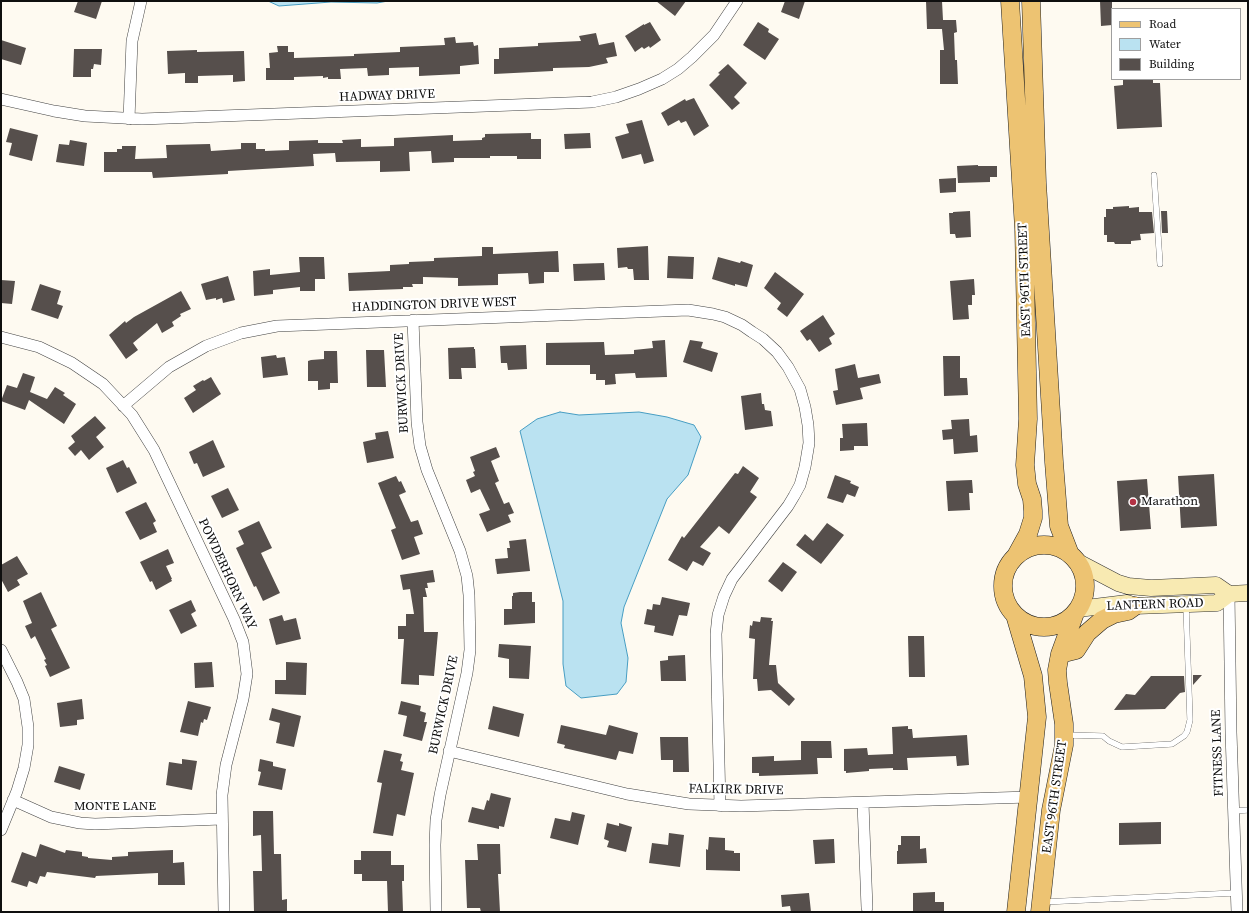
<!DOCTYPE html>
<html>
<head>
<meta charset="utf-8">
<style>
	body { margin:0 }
	#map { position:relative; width:1249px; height:913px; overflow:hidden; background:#fefaf1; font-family:"Source Serif 4",serif }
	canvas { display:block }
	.frame { position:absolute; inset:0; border:2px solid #0f0f0f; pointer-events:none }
	.legend { position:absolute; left:1111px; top:8px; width:130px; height:72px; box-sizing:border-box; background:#fff; border:1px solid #9f9f9f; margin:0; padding:5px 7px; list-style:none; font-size:12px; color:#0f0f0f }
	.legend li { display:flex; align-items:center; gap:8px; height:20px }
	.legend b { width:20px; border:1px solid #9f9f9f }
</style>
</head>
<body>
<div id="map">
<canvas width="1249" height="913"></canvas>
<div class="frame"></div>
<ul class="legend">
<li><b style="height:5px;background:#edc372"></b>Road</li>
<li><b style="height:11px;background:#bae2f1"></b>Water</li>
<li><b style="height:11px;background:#564f4c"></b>Building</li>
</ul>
</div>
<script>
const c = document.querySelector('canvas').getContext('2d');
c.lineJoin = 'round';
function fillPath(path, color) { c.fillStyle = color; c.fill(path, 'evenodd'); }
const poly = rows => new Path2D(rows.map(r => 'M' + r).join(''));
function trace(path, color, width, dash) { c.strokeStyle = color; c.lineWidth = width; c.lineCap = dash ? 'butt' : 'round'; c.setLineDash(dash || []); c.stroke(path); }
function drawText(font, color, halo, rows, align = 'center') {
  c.font = font + ' "Source Serif 4",serif'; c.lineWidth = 4; c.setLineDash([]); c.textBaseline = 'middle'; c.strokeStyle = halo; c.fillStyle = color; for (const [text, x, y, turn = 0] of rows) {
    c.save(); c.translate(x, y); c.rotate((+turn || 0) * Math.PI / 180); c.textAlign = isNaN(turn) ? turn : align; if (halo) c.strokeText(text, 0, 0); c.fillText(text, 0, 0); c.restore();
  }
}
const water = poly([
	[268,1,388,1,377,3,331,2,279,6,268,1],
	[560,412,579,415,639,412,667,417,694,425,701,437,688,475,667,499,624,607,621,623,628,658,626,682,617,694,581,698,566,686,563,664,563,601,520,431,537,419,560,412]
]);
const building = poly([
	[78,1,102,1,96,19,74,12],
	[656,1,686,1,675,16],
	[785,1,805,1,799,19,781,12],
	[926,1,942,1,943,20,956,20,957,32,954,33,955,60,957,60,958,84,940,84,940,50,944,50,942,29,927,29],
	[1100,1,1112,1,1112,25,1101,26],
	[650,22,661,40,650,48,649,46,644,49,642,47,635,52,625,36,644,24,644,25],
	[758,22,769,29,768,32,779,39,765,60,743,45],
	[596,33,599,45,614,42,617,56,606,58,608,63,589,67,553,68,553,71,494,74,494,59,499,59,499,48,538,46,538,43,581,41,579,36],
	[455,37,456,43,473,42,474,46,478,45,479,64,460,66,460,74,419,76,419,67,389,68,389,75,368,76,367,68,340,69,341,79,328,79,328,77,323,78,323,76,294,77,294,80,266,80,266,68,270,68,269,53,278,52,277,46,288,46,288,52,294,52,294,58,354,56,354,54,400,52,400,47,445,45,444,38],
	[1,40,26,48,21,65,1,59],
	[74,49,102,49,101,65,94,64,93,69,91,69,91,77,73,77],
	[197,50,197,52,244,51,245,81,233,82,233,75,198,76,198,83,185,83,185,73,168,74,167,51],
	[728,64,747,83,734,97,740,103,732,110,709,85,720,74,718,73],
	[1123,79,1153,79,1153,83,1160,83,1162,127,1117,129,1114,86,1123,85],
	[694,98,709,126,694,136,686,121,681,123,679,120,668,126,661,113,685,99,686,101],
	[642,120,654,161,644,164,641,154,622,159,615,137,629,133,626,124],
	[10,128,38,135,32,161,9,155,12,143,6,142],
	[531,133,531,139,541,139,541,159,517,159,517,156,490,156,490,158,454,158,454,162,432,163,431,151,409,152,410,171,380,172,380,161,336,162,335,153,313,154,314,166,228,171,228,174,153,178,152,172,104,172,104,152,117,152,117,149,122,149,122,146,136,146,135,159,167,158,166,145,210,144,211,151,241,149,241,143,256,143,256,149,265,149,265,151,289,150,289,141,318,140,318,143,343,143,342,140,361,139,361,147,394,146,394,138,453,135,453,141,482,140,482,138,485,137,485,134],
	[590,133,591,148,565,149,564,134],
	[70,140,87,143,84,166,56,162,59,144,69,145],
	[978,165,978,166,997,166,997,177,990,177,990,182,958,183,957,166],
	[956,178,956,192,940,193,939,179],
	[1129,206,1129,208,1139,207,1139,212,1152,212,1154,233,1140,234,1141,240,1131,241,1131,244,1115,244,1114,242,1107,242,1107,235,1104,235,1104,217,1106,217,1106,209,1113,209,1113,207],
	[970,211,971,237,956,238,955,234,950,234,949,213,953,213,953,212],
	[1161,211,1167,211,1168,233,1162,233],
	[648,246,649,280,634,280,633,269,628,269,627,267,618,268,617,248],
	[482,247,493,247,493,254,558,251,559,272,544,272,544,283,529,284,528,273,498,274,498,285,458,286,458,278,423,277,423,284,412,284,413,287,403,287,403,289,349,291,348,273,390,271,390,265,409,264,409,262,434,261,434,258,482,256],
	[668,256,694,257,693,279,667,278],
	[299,257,324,257,325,279,315,279,315,291,300,291,300,287,273,290,273,294,254,296,253,271,270,269,270,275,300,272],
	[718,257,740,263,741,261,753,265,747,287,735,284,735,286,712,279],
	[604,263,605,280,574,281,573,264],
	[775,272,804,294,787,317,777,309,781,303,764,288],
	[228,276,235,300,223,303,222,298,216,300,216,298,206,300,201,284],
	[974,279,975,295,972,295,972,305,968,305,969,319,953,320,950,281],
	[1,280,15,281,12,304,1,303],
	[40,284,61,291,57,304,63,306,58,319,31,310],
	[181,291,191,309,180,314,181,316,172,322,174,326,162,333,157,323,133,343,138,350,126,359,109,335,125,321,126,323,134,317],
	[823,315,835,334,829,338,832,344,819,352,810,339,807,341,800,331],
	[665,340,667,377,636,378,635,373,615,374,616,384,605,385,605,380,596,380,596,374,590,374,590,365,546,365,546,343,604,342,605,355,634,354,634,350,653,348,652,341],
	[690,340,703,342,701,348,718,353,712,372,683,362],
	[526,345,527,369,508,370,507,363,501,363,500,346],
	[474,347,474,349,475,349,476,368,461,368,462,379,449,379,448,348],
	[366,350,384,350,386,387,367,387],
	[324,351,337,351,338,383,330,383,330,389,318,390,318,381,308,381,308,361,311,360,324,359],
	[276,355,277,358,285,357,288,375,263,378,261,357],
	[943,356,960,356,960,378,967,378,968,395,944,396],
	[855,364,858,378,879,374,881,383,860,388,863,399,836,405,833,391,838,390,835,369],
	[23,373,35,377,30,392,47,399,55,387,65,393,63,395,76,404,64,424,29,400,25,410,1,401,7,385,17,388],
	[211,377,221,394,193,413,184,398,196,390,193,386,203,380,204,381],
	[761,393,762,404,764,404,765,410,771,411,773,426,745,430,741,396],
	[95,416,106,428,96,437,104,447,89,460,81,450,75,456,68,448,75,442,71,436],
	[969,419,970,436,977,435,978,452,954,454,953,439,943,440,942,430,952,429,951,420],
	[867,423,868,446,854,446,854,450,840,451,840,438,843,438,842,424],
	[388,431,394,458,367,463,363,442,376,439,375,433],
	[213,440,225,467,203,477,197,463,194,464,189,452],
	[496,447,500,457,491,461,499,481,495,483,504,504,509,502,514,513,508,515,511,522,487,532,479,514,490,510,480,489,471,493,466,480,475,476,473,472,475,471,470,457],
	[123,460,127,468,129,467,137,483,117,493,106,468],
	[743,466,759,478,750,492,757,497,729,534,719,526,700,547,711,553,703,566,693,561,687,571,668,560,682,536,684,538,735,473,738,474],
	[1214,474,1217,526,1181,528,1178,476],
	[835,475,851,481,850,483,859,487,855,497,847,494,843,503,827,498],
	[396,476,399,482,401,481,406,492,399,495,411,522,418,520,423,534,414,537,420,554,402,560,391,530,396,528,378,483],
	[1147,479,1151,529,1120,531,1117,481],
	[972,480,973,493,969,493,970,510,948,511,946,481],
	[228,488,239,510,222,518,211,496],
	[146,502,156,521,153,523,157,532,140,540,125,512],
	[259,521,272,548,261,553,280,593,263,601,256,586,254,587,236,548,244,544,238,531],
	[827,523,844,535,821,564,796,545,805,534,813,541],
	[526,539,530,571,497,574,495,559,508,558,507,548,510,548,509,541],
	[168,549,174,563,166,566,172,579,171,579,172,581,156,590,152,581,150,582,140,562],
	[17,556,28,574,17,580,20,585,8,592,1,579,1,565],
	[783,562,797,572,782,592,768,581],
	[433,570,435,582,427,583,428,588,425,588,427,597,423,597,424,632,438,632,434,676,419,675,419,685,401,684,404,639,398,639,398,626,406,626,406,614,414,614,410,589,403,590,400,575],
	[41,592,57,626,51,629,70,668,50,677,45,666,47,665,44,660,46,659,35,636,31,639,25,626,32,623,23,601],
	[520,592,532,592,532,602,535,602,535,623,504,625,504,609,512,609,512,596,513,596,513,593],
	[662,597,690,603,687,616,679,615,673,636,654,632,655,626,644,624,647,609,652,610,653,604,660,605],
	[191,600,196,611,191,614,197,626,181,634,169,610],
	[282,615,284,621,296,618,301,639,276,645,269,619],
	[761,617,772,618,771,621,773,621,769,665,776,665,778,683,795,699,789,706,771,690,758,691,757,679,753,679,755,639,749,638,750,625,752,626,753,621,760,622],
	[908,636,924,636,925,677,909,677],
	[499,644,531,646,529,679,509,678,509,659,498,657],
	[685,655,686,681,661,681,660,661,668,660,668,656],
	[212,662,214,687,195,688,194,663],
	[286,662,307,663,306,695,275,694,275,680,286,680],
	[1193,675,1202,675,1193,685],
	[1151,676,1184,676,1185,692,1180,693,1165,709,1114,710,1126,694,1135,695],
	[82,699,84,719,77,720,77,725,60,727,57,703],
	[188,701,211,707,207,720,204,719,203,723,201,722,198,736,180,732],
	[401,701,421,706,420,711,426,713,424,722,427,722,422,741,403,736,407,716,398,714],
	[493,706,524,714,519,737,488,729],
	[272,708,301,716,294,747,276,743,280,723,269,720],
	[561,725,606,735,609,725,638,733,633,754,619,751,616,760,564,748,565,745,557,743],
	[908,726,908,729,912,729,913,738,967,735,969,765,957,766,956,756,907,758,908,770,893,770,893,768,869,769,869,771,846,773,846,771,844,771,844,749,867,748,868,755,893,754,892,727],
	[660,737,688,737,689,772,673,772,673,760,661,760],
	[801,741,831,741,832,758,817,758,818,774,759,776,759,773,752,773,752,757,774,756,774,761,801,760],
	[384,750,402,754,400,761,403,762,401,770,414,773,405,816,397,814,393,836,373,833,382,783,377,782],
	[182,759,197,761,192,790,166,785,169,762,182,764],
	[260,759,273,762,273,766,286,769,282,790,258,785,261,772,258,771],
	[59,766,85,774,80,790,54,782],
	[491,793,511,798,504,827,499,826,499,829,468,822,472,807,484,810,487,800,489,801],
	[253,811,273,811,274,854,281,854,282,900,287,899,287,912,254,912,253,871,262,871,261,835,253,836],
	[572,812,585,815,578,845,550,838,555,818,570,821],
	[1161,822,1161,844,1119,845,1119,823],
	[607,823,619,826,619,823,632,827,626,852,607,847,609,841,604,839],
	[669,833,684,835,680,867,649,863,652,843,668,845],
	[901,836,920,836,920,849,926,848,927,863,897,864,897,851,898,851,898,845,901,845],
	[709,837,725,838,725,850,734,851,734,853,740,853,740,871,706,870,706,849,708,850],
	[834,839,835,863,815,864,813,840],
	[40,844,65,853,66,850,82,852,82,856,88,857,88,858,112,860,112,857,128,856,128,852,173,850,173,863,184,862,185,885,158,885,158,873,96,876,95,878,47,872,45,877,40,876,37,884,29,881,27,887,11,882,22,852,36,857],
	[477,844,500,844,501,874,498,874,500,912,481,912,480,908,467,908,465,860,478,860],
	[361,851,391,851,391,865,404,865,404,881,402,881,403,912,388,912,387,881,362,881,362,874,354,874,354,860,361,860],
	[935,892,935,902,944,902,944,912,913,912,913,893],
	[809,893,811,912,791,912,790,906,782,907,781,895]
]);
const lane = poly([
	[1154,175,1160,264],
	[1066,735,1103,736,1109,741,1122,747,1172,744,1184,736,1187,732,1190,720,1186,606],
	[1233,811,1248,810],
	[1043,902,1236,893]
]);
const street = poly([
	[1,99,54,111,85,116,142,119,592,102,616,97,639,89,662,79,678,69,692,57,714,35,737,1],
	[129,119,132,41,141,1],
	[413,320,417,422,420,446,427,470,460,551,467,576,469,595,470,650,467,673,440,795,436,820,435,845,436,912],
	[1,337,39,347,72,363,103,384,132,415,154,450,234,619,243,642,247,674,243,699,226,765,222,795,224,912],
	[123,406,169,367,206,346,241,333,277,326,688,310,713,314,725,317,742,325,752,332,763,339,777,352,788,367,800,389,805,407,808,425,809,443,805,467,800,485,794,496,788,506,732,579,724,596,718,615,716,634,720,806],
	[1229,594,1231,732,1237,912],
	[1,650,17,682,24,699,28,727,28,745,24,768,17,791,1,830],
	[449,751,627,794,689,804,741,806,1029,797],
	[13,800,51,817,80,823,95,824,221,819],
	[863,803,867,908]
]);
const secondary = poly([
	[1078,562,1118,583,1128,586,1151,588,1216,585,1229,594],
	[1078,609,1127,603,1135,606,1217,603,1229,594,1248,593]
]);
const primary = poly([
	[1010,1,1024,229,1028,419,1025,465,1027,484,1032,499,1033,511,1033,518,1028,534,1017,554],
	[1031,1,1037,183,1054,462,1059,526,1069,552],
	'1003 586a41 41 0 1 1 82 0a41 41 0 1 1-82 0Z',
	[1015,615,1033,676,1037,717,1016,912],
	[1060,654,1076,650,1087,633,1102,620,1114,614,1128,611,1135,606],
	[1040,912,1051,810,1064,745,1064,724,1058,683,1057,670,1060,654,1075,613]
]);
const markers = [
	[1133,502,4,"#b33244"]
];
const streetNames = [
	["HADWAY DRIVE",387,96,-2],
	["EAST 96TH STREET",1025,280,-92],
	["HADDINGTON DRIVE WEST",434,305,-2],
	["BURWICK DRIVE",402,383,-93],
	["POWDERHORN WAY",227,574,65],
	["LANTERN ROAD",1155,605,-2],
	["BURWICK DRIVE",444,705,-78],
	["FITNESS LANE",1218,753,-92],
	["FALKIRK DRIVE",736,790,1],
	["EAST 96TH STREET",1055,797,-82],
	["MONTE LANE",115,807]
];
const poiNames = [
	["Marathon",1141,502]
];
fillPath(water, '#bae2f1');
trace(water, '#479dc2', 1);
fillPath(building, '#564f4c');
trace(lane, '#424242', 6);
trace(street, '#424242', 12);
trace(secondary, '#313131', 17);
trace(primary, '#202020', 19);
trace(lane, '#fff', 5.5);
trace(street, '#fff', 11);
trace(secondary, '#f8eab2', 16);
trace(primary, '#edc372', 18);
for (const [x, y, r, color] of markers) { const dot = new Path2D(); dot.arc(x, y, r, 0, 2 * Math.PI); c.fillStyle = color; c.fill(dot); trace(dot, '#fff', 1.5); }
drawText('13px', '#0f0f0f', '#fff', streetNames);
drawText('13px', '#0f0f0f', '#fff', poiNames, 'left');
</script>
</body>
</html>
